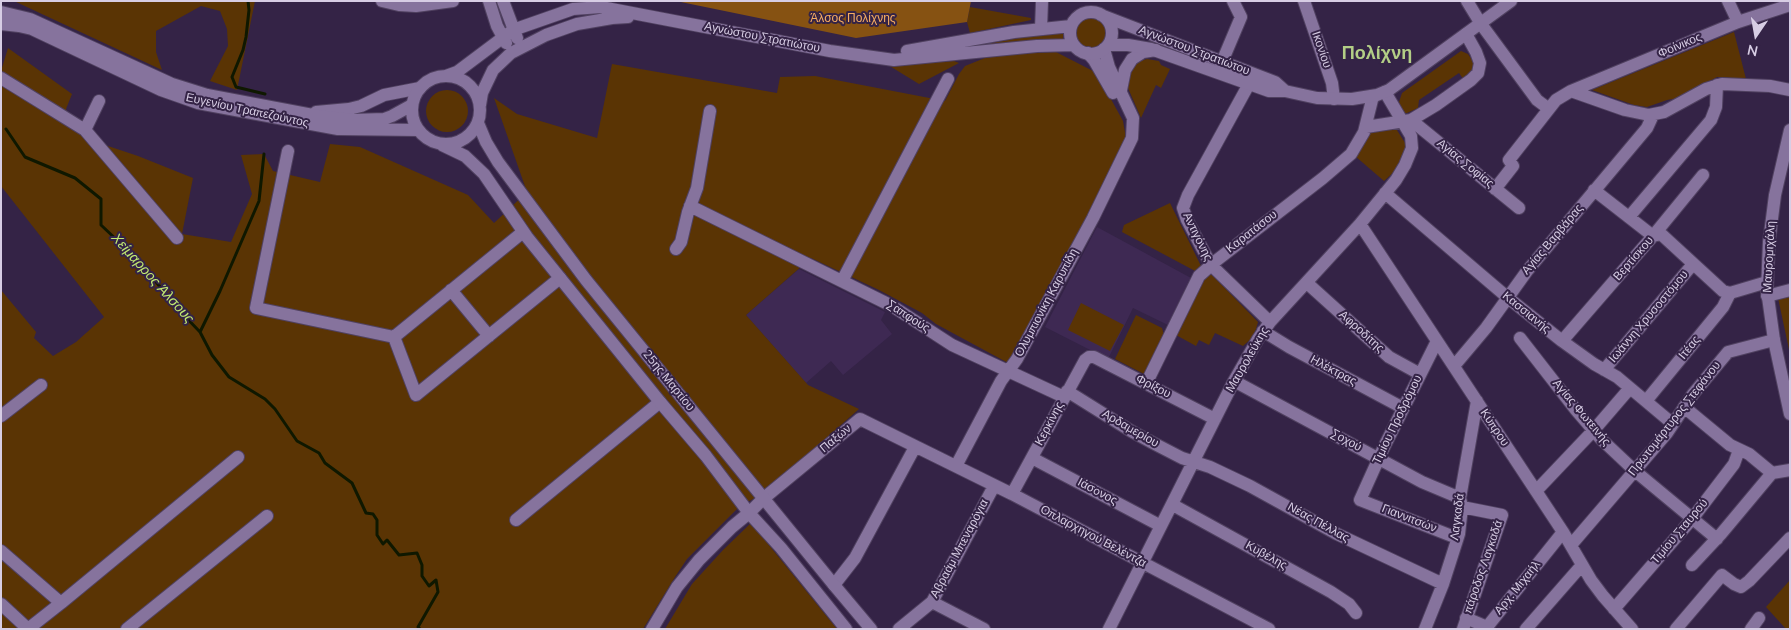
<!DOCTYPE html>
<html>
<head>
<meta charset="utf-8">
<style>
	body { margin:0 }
	#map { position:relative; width:1791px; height:630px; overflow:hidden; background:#342346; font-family:"Nunito Sans",sans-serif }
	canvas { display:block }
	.frame { position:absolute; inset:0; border:2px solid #d7cde4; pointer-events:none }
	.north { position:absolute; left:1731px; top:10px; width:50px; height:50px; -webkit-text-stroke:4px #342346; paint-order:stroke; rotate:192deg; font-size:14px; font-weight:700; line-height:20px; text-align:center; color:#d7cde4 }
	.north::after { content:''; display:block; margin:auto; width:18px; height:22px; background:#d7cde4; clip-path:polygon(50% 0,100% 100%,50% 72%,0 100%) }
</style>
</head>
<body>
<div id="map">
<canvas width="1791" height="630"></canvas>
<div class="frame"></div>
<div class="north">N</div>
</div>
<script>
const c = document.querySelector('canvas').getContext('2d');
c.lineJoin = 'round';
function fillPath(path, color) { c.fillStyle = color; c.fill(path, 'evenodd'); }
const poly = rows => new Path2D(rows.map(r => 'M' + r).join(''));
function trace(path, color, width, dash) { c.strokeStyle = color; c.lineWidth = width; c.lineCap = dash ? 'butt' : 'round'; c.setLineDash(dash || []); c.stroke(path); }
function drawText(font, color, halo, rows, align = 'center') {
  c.font = font + ' "Nunito Sans",sans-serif'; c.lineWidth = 4; c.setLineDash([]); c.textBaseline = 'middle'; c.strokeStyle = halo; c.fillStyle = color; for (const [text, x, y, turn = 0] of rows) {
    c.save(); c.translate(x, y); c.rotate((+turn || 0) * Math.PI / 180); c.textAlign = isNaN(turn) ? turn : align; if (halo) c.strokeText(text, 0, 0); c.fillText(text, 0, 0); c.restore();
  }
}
const built = poly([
	[1097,227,1191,278,1168,325,1133,308,1108,359,1045,327],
	[799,269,885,312,881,320,892,334,843,375,831,361,806,383,746,315]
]);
const green = poly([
	[14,1,255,1,237,90,210,81,228,46,227,29,220,11,201,6,156,31,156,52,162,70],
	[970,7,1031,18,1031,20,970,33,967,22],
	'1075 33a16 16 0 1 1 32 0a16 16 0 1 1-32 0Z',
	[1063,31,1063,39,941,52,1019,38],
	[1734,32,1746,79,1717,77,1678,98,1667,100,1647,107,1634,105,1592,90],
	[8,48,72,94,66,109,73,128,84,138,138,156,193,178,182,234,231,242,252,194,241,155,264,154,273,171,320,182,330,144,360,147,468,195,494,223,527,192,494,98,517,114,597,138,612,64,777,93,780,77,815,76,945,101,959,74,965,66,985,58,1023,53,1056,52,1093,71,1107,92,1123,121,1126,138,1115,165,1010,364,936,324,922,313,879,290,811,258,746,315,808,385,859,409,765,492,739,507,687,559,675,577,643,629,1,629,1,290,36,332,34,338,53,356,76,342,104,317,1,186,1,71],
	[1461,51,1468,54,1474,63,1474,70,1464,80,1459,73,1419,100,1418,108,1407,113,1403,113,1399,102,1402,93],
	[1147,59,1159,61,1161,65,1170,69,1161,88,1156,85,1141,118,1128,88,1127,78,1135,63],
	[954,61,959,63,919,84,888,65],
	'426 111a21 21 0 1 1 42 0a21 21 0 1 1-42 0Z',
	[1395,127,1407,146,1407,149,1395,171,1384,181,1355,156,1372,130],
	[1170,203,1201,266,1197,272,1122,232,1124,225],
	[1206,274,1212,275,1258,322,1256,329,1252,338,1243,346,1215,333,1209,345,1199,340,1196,346,1176,335],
	[1790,295,1790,354,1778,298],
	[1081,303,1124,325,1110,351,1068,330],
	[1136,315,1162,328,1164,335,1144,374,1115,359],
	[751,523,837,629,665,629,692,584,723,550],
	[1790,580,1790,629,1786,629,1766,607]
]);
const forest = poly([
	[676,1,971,1,967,22,856,38]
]);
const stream = poly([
	[248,1,249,10,246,37,243,50,232,77,236,87,265,94],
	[6,129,25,157,75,178,101,199,101,225,139,261,179,310,200,332,212,355,229,377,265,399,275,409,297,441,319,453,325,463,352,483,366,513,373,514,377,520,377,535,383,544,387,540,399,555,417,553,422,565,422,576,429,586,436,580,438,592,418,627,420,629],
	[200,332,220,291,259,201,264,154]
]);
const street = poly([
	[1304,1,1332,83,1334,99],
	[1467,1,1481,24,1537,100,1549,109],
	[1728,1,1738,22],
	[1041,29,1042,1],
	[1088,53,1094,60,1113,93],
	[1222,62,1241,17,1233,1],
	[1,78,85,130,177,238],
	[1249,84,1188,195,1183,208,1187,220,1211,265,1270,322],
	[1121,90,1125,70,1132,59,1143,52,1156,50],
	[1571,91,1738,22,1790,5],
	[316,112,349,109,361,106,384,95,420,88],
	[1411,120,1519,208],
	[1366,127,1411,120,1436,105,1471,80,1478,73,1480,63,1476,52,1466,34],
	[85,130,99,101],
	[288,151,256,308,394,337],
	[1495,189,1513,166,1509,160,1556,100,1571,91,1625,110,1649,115,1664,112,1706,89,1722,84,1770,86,1790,90],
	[1594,190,1653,236,1661,234,1723,291,1730,293,1767,282],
	[1385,193,1507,297,1562,341,1594,364,1617,377,1673,424],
	[690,206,892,306,952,345,1064,397],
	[1629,217,1711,120,1716,107,1717,85],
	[1360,224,1563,532,1591,580,1603,596,1632,629],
	[676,249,681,242,688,212,697,188,710,111],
	[842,281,948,79],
	[1307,283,1389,357,1420,374],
	[451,290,489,336],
	[1767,296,1790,290],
	[1263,331,1289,347,1403,408],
	[394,337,416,395,560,278],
	[394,337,523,232],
	[1520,338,1576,410,1601,439,1635,471,1717,539],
	[1437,341,1383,449,1360,500,1457,538],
	[1562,341,1653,236,1703,175],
	[1454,366,1486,328,1527,271,1647,128,1653,115],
	[1604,370,1693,264],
	[1234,381,1422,482,1460,498],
	[1146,384,1199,276,1217,260,1323,178,1351,154,1364,132,1373,96],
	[1067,391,1131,431,1153,443,1182,458,1210,467,1250,486,1337,534,1443,584],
	[1646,401,1723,307,1730,293],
	[1684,407,1730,445,1749,454,1772,473,1790,470],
	[1,416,41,385],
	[1032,458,1161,526],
	[956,466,1001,381,1017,359,1093,218,1132,138,1133,118,1109,67,1104,49],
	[1536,491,1593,431,1630,388],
	[1012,494,1085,360,1089,357,1094,357,1215,419],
	[764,498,860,419,1012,494,1269,629],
	[1173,505,1331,592,1349,604,1356,613],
	[1462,507,1502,515,1463,629],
	[516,520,660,402],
	[1571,545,1667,433,1693,394,1728,352,1774,340],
	[1,551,61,603],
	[1692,565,1721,534,1772,473],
	[834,585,855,558,915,447],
	[932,602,984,629],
	[1,604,28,629],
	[1614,609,1692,519,1734,464,1739,450],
	[1466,618,1487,627,1563,532],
	[28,629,61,603,238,457],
	[127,629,267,516],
	[899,629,932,602,994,486],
	[1109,629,1234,381,1258,339,1270,322,1360,224,1396,180,1405,165,1412,148,1411,136,1385,92],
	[1425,629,1443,584,1459,534,1462,507,1460,498,1477,401],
	[1526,629,1582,565],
	[1676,629,1722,575,1734,584,1741,587,1749,581,1790,538],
	[1751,629,1759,618]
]);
const secondary = poly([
	[382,1,399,5,416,6,453,1],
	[489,1,497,26,506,43],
	[503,1,517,38],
	[1,12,30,19,172,84,207,95,318,116,353,120,384,119,392,116,412,105],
	'1070 33a21 21 0 1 1 42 0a21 21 0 1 1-42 0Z',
	[1101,15,1275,82,1285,91],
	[1,24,19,26,32,29,161,90,198,103,338,129,418,130],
	[1108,45,1128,45,1151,49,1269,91,1285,91,1317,98,1352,99,1377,95,1389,90,1511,1],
	[907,51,1014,32,1071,26],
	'412 110a34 34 0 1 1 68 0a34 34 0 1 1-68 0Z',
	[446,76,457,72,513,30,573,9,601,7,830,51,894,60,1037,46,1074,45],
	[480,105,482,93,493,70,511,53,546,35,577,24,612,18,628,17],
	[478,123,486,142,498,162,586,280,834,585,871,629],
	[1790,130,1775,195,1769,242,1767,290,1774,340,1790,414],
	[442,145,465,156,484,174,527,237,660,402,706,456,749,513,781,548,846,629],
	[652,629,677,587,699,560,732,527,749,513,764,498]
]);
const parkNames = [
	["Άλσος Πολίχνης",853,19]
];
const streetNames = [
	["Αγνώστου Στρατιώτου",762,38,11],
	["Φοίνικος",1680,46,-23],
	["Ικονίου",1321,50,71],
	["Αγνώστου Στρατιώτου",1194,51,21],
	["Ευγενίου Τραπεζούντος",247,111,12],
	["Αγίας Σοφίας",1465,164,39],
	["Καρατάσου",1252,232,-38],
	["Αντιγόνης",1197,237,64],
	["Αγίας Βαρβάρας",1553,240,-50],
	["Μαυρομιχάλη",1770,257,-87],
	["Βερτίσκου",1634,259,-49],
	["Ολυμπιονίκη Καρυπίδη",1047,303,-62],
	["Κασσιανής",1526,313,39],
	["Σαπφούς",908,317,33],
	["Ιωάννη Χρυσοστόμου",1649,317,-50],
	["Αφροδίτης",1361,332,42],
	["Ιτέας",1690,348,-51],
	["Μαυρολεύκης",1248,360,-60],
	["Ηλέκτρας",1333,371,28],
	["25ης Μαρτίου",668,381,51],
	["Φρίξου",1153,387,27],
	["Αγίας Φωτεινής",1581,413,50],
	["Πρωτομάρτυρος Στεφάνου",1675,419,-52],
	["Τιμίου Προδρόμου",1398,420,-64],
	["Κερκίνης",1050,424,-62],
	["Κύπρου",1494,428,56],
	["Αρδαμερίου",1130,429,30],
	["Παξών",836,439,-40],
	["Σοχού",1346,441,28],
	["Ιάσoνος",1097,492,28],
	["Λαγκαδά",1458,517,-83],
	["Γιαννιτσών",1409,519,21],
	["Νέας Πέλλας",1318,523,29],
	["Τιμίου Σταυρού",1680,532,-50],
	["Οπλαρχηγού Βελέντζα",1093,537,28],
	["Αβραάμ Μπεναρόγια",960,549,-62],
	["Κυβέλης",1266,556,29],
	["πάροδος Λαγκαδά",1484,567,-71],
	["Αρχ. Μιχαήλ",1518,588,-51]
];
const waterNames = [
	["Χείμαρρος Άλσους",152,279,48]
];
const districtNames = [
	["Πολίχνη",1377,55]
];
fillPath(built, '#3e2953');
fillPath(green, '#5a3404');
fillPath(forest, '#865212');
trace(stream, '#0f1800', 3);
trace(street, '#504160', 14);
trace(secondary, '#504160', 14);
trace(street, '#86739d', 12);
trace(secondary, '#86739d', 12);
drawText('12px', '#f7ae63', '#342346', parkNames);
drawText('12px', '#d7cde4', '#342346', streetNames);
drawText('italic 14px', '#c2eb71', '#342346', waterNames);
drawText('bold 18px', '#b3ce86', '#342346', districtNames);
</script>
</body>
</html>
